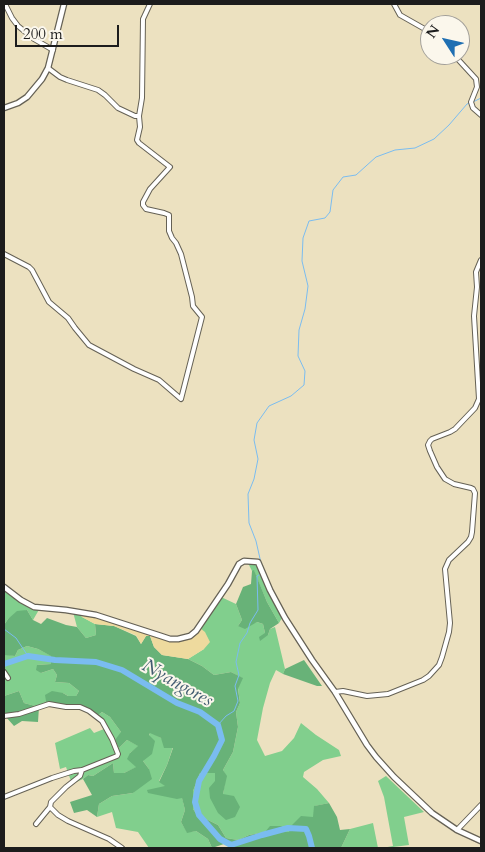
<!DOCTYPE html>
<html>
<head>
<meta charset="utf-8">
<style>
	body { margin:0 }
	#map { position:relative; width:485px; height:852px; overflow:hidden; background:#ece1c0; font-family:Cardo,serif }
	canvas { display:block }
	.frame { position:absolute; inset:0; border:5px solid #1c1c1c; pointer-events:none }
	.north { position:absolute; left:420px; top:15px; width:50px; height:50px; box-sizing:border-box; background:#fbf7ec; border:1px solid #a29f99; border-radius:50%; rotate:305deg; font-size:14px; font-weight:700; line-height:20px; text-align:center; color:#1c1c1c }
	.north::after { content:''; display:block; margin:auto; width:18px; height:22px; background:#1f6fb2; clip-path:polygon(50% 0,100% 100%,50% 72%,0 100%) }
	.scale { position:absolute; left:15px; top:25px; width:104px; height:22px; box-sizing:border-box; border:2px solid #1c1c1c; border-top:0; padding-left:6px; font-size:15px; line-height:18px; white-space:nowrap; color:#1c1c1c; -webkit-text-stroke:4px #fbf7ec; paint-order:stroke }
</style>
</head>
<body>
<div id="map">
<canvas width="485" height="852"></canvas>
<div class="frame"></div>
<div class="north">N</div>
<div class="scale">200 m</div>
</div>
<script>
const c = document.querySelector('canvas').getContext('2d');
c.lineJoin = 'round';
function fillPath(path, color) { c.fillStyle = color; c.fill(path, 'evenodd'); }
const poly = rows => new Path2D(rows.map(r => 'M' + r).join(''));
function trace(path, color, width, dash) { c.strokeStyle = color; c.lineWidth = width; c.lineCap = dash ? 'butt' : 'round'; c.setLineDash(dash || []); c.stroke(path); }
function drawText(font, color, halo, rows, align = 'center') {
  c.font = font + ' Cardo,serif'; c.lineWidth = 4; c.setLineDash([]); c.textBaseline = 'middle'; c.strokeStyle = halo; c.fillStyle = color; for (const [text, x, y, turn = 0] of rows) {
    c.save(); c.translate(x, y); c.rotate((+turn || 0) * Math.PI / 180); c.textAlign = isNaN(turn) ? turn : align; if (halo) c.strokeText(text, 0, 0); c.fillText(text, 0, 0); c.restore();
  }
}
const green = poly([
	[248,563,256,564,259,567,266,587,282,618,279,623,267,602,254,571,252,571],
	[4,588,40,608,33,620,27,610,8,619,4,625],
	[221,597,236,604,242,620,238,626,257,622,263,624,265,633,268,635,270,629,275,627,285,669,283,674,276,670,270,683,263,708,257,740,265,756,282,751,294,738,301,723,316,735,339,750,341,756,323,760,304,772,303,777,317,789,329,803,315,806,314,817,290,832,281,832,282,826,265,832,249,835,238,840,226,838,218,825,208,820,200,819,193,809,193,791,200,773,215,772,215,781,223,794,226,776,223,770,233,752,238,727,236,712,240,703,238,688,242,678,231,672,214,675,202,666,188,659,204,649,200,628],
	[73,612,79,613,82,617,95,624,96,635,86,638,77,627],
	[27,646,38,649,52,656,51,664,37,665,41,673,53,669,57,675,55,682,69,683,79,691,76,696,68,696,63,693,46,701,39,707,24,703,19,691,4,696,4,654,15,656,18,650],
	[102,712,110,717,121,732,119,748,127,740,139,746,130,753,137,767,124,773,114,773,113,763,93,776,88,775,83,779,72,784,66,767,60,769,55,743,90,728,94,733,104,729,97,716],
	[150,732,161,738,173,747,167,765,159,781,182,797,185,810,181,822,187,832,196,831,208,839,212,848,149,848,138,832,116,828,112,812,97,817,99,804,112,796,133,793,149,769,143,761],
	[386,776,424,812,404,817,409,845,393,847,393,848,382,848,393,846,384,797,378,781],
	[373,823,378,848,341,848,350,829]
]);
const forest = poly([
	[254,570,267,602,279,623,270,629,268,635,260,641,259,637,265,633,263,624,257,622,245,629,238,626,242,620,236,604,243,587,251,584,252,571],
	[27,610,33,620,41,624,47,618,66,625,77,627,86,638,96,635,95,624,114,626,136,636,141,644,146,636,150,636,154,647,162,655,188,659,202,666,214,675,231,672,243,678,238,689,240,703,236,712,238,727,233,752,223,770,227,776,223,794,234,796,240,807,235,817,226,820,218,813,210,798,209,788,215,781,215,773,200,773,193,791,193,809,200,819,208,820,218,825,226,838,238,840,249,835,265,832,270,826,282,826,281,832,289,832,291,826,301,816,313,817,314,806,329,803,337,817,340,830,350,829,341,848,236,848,224,844,212,848,208,839,196,831,187,833,181,822,185,810,182,798,177,799,148,793,147,790,165,786,159,782,167,765,173,748,164,748,161,738,150,733,149,735,155,741,152,754,143,761,149,769,152,779,133,793,112,796,99,804,97,817,87,810,74,813,70,802,92,795,83,779,88,775,93,776,113,763,114,773,124,773,136,767,127,759,130,753,138,746,127,740,119,748,115,740,121,732,110,717,102,712,97,716,88,709,77,705,56,705,39,707,38,722,22,721,14,726,6,717,4,717,4,696,19,691,24,703,39,707,46,701,45,695,52,691,63,693,68,696,76,696,79,691,69,683,55,682,57,675,53,669,41,673,36,670,37,665,51,664,51,656,38,649,27,646,18,650,15,656,4,655,4,625,8,619,17,611],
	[304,660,322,686,317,686,283,674,285,669]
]);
const sand = poly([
	[79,613,92,615,179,640,200,628,205,632,210,642,204,649,188,659,162,655,154,647,150,636,146,636,141,644,136,635,114,626,95,624,82,617]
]);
const stream = poly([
	[473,102,481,98],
	[261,563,256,541,249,523,248,494,254,479,258,459,254,440,257,423,269,406,291,396,304,385,305,371,298,356,299,330,305,309,308,286,302,261,303,238,309,221,325,218,330,212,333,190,343,177,356,175,376,157,395,150,415,148,434,139,449,125,467,104,469,103],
	[4,629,16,638,28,656],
	[218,725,226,716,234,711,238,701,235,686,239,675,236,662,240,643,247,633,250,623,258,610,257,576,261,574]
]);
const river = poly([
	[4,664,28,656,55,660,96,662,122,670,177,703,200,712,218,725,222,740,214,756,199,781,195,802,199,815,220,839,231,845,262,835,288,828,306,829,309,836,312,848]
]);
const minor = poly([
	[5,4,12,18,18,26,34,39,53,50],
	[394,4,400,15,430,32],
	[454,55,476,79,477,87,471,102,473,108,481,115],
	[48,68,60,77,67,80,98,90,105,95,118,108,135,116,139,116],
	[4,254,29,267,32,270,49,302,68,318,75,328,89,345,134,369,159,380,181,399,202,317,193,306,192,297,181,254,176,243,172,238,169,231,169,215,164,213,146,209,143,205,143,202,150,189,170,167,139,143,137,140,140,127,139,116,142,98,143,19,150,4],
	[4,672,8,678],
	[335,692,343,691,367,696,388,694,423,680,429,676,439,665,442,657,449,632,450,623,445,569,449,560,468,542,471,537,472,532,475,493,473,489,471,488,454,484,445,479,437,467,430,451,428,445,430,441,432,439,450,432,455,429,475,408,479,399,474,316,477,287,476,272,481,260],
	[4,716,19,714,49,704,66,707,80,707,89,711,102,721,112,739,118,754,117,756,82,770,74,771,52,778,4,797],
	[82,770,80,776,66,787,51,802,50,807,58,815,68,821,109,839,122,848],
	[36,824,50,807],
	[457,830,481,805]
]);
const tertiary = poly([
	[4,108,18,103,27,97,42,79,48,68,64,4],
	[4,587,21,600,34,607,66,610,96,615,161,636,170,639,178,639,190,636,196,631,228,584,239,564,244,561,258,562,270,590,285,618,312,660,335,692,367,745,376,757,394,777,432,813,457,830,481,841]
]);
const waterNames = [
	["Nyangores",177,684,29]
];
fillPath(green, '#81cf8d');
fillPath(forest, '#68b278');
fillPath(sand, '#eeda9e');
trace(stream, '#7abcf0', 1);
trace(river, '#7abcf0', 6);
trace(minor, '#656155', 6);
trace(tertiary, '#656155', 7);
trace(minor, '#fff', 4);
trace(tertiary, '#fff', 4.5);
drawText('italic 19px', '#425c71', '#fbf7ec', waterNames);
</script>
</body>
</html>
